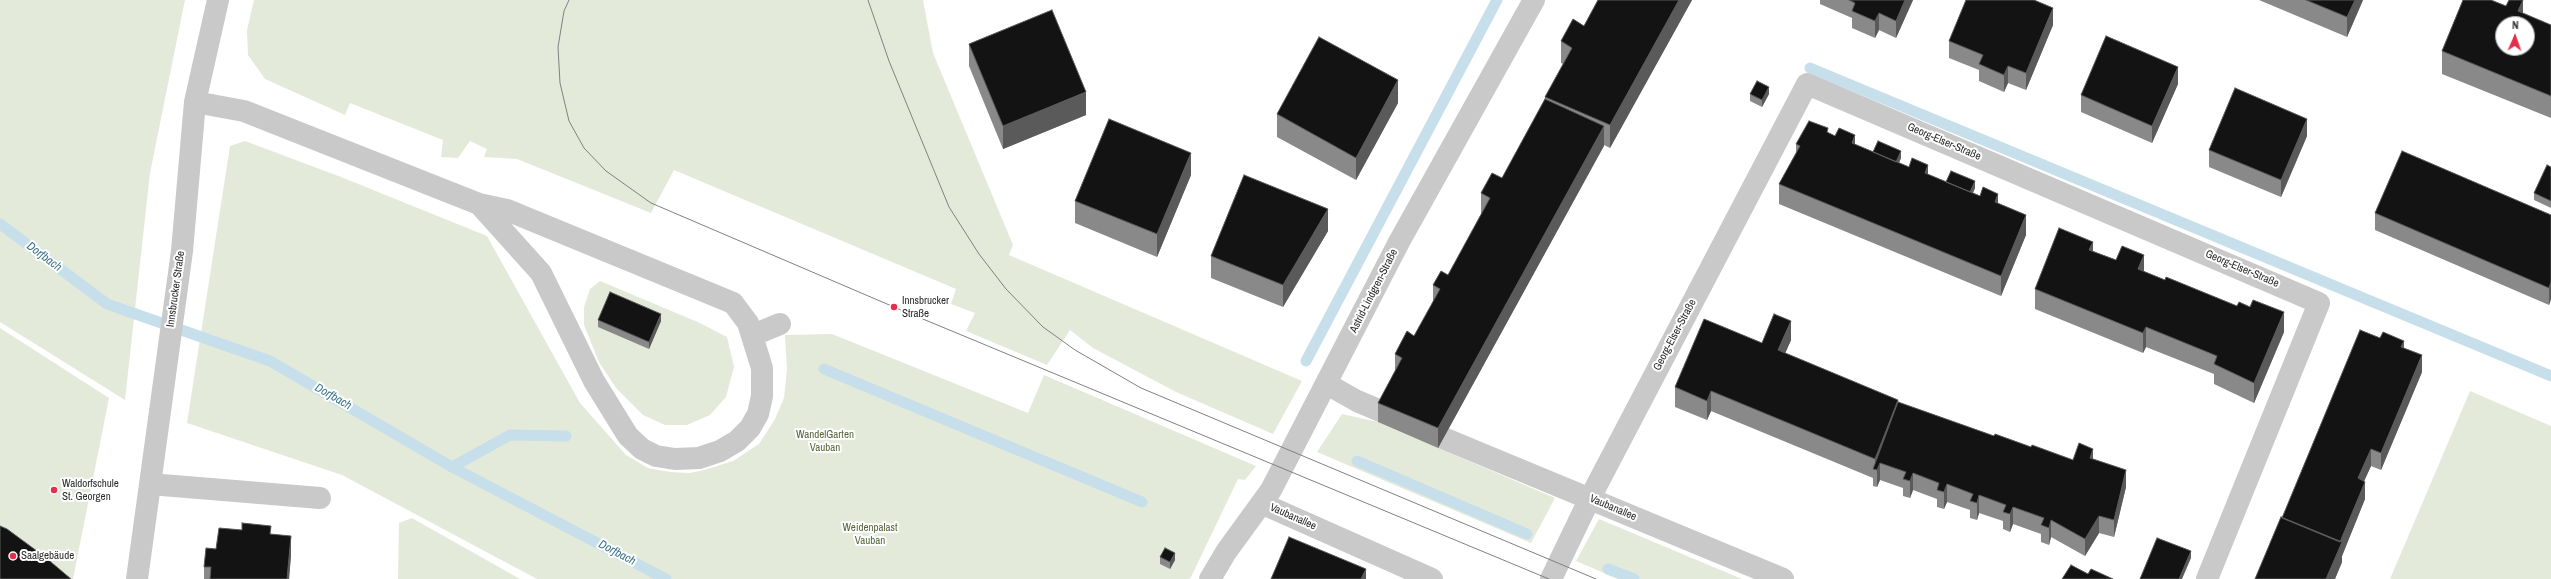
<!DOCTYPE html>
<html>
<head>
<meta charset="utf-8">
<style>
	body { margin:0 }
	#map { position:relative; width:2551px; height:579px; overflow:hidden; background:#fff; font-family:"Archivo Narrow",sans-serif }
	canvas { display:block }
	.north { position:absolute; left:2495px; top:16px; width:40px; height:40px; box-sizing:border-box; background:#fff; border:1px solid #ababab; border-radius:50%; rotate:2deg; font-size:11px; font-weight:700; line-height:16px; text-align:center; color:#2c2c2c }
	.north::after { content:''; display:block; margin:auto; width:14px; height:18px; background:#e32f4d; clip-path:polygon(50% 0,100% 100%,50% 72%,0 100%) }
</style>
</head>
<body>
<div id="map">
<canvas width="2551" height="579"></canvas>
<div class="north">N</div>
</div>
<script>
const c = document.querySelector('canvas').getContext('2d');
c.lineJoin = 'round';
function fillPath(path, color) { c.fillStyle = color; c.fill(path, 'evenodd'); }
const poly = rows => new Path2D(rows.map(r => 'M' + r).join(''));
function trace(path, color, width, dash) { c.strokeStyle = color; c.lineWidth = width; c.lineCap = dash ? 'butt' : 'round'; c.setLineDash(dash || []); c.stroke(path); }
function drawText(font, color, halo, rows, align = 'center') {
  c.font = font + ' "Archivo Narrow",sans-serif'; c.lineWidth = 4; c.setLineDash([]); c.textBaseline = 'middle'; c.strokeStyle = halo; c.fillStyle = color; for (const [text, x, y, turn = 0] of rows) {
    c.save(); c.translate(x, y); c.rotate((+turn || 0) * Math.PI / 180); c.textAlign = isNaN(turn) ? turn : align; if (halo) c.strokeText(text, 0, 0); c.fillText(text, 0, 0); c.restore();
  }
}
const green = poly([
	[0,0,185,0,150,173,125,400,0,322],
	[254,0,923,0,933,53,1013,245,1009,255,1302,381,1273,434,1176,392,1093,348,1070,330,1047,365,966,331,975,313,951,304,956,289,674,170,651,213,517,159,484,157,487,149,470,141,458,158,441,157,443,140,350,103,345,115,265,79,248,55,247,30],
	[245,141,341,177,487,236,580,403,626,455,648,468,670,472,690,473,704,470,733,461,759,444,775,419,784,398,787,369,785,335,832,334,1028,413,1044,375,1256,466,1245,480,1238,479,1190,579,537,579,342,475,187,423,230,146],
	[600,281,700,323,727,337,734,367,726,397,710,415,687,425,665,425,643,415,616,388,599,362,584,325,584,307,590,289],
	[0,328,109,398,73,579,56,579,0,538],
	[2470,391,2551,426,2551,579,2390,579],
	[1342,414,1378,422,1555,498,1531,543,1317,452],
	[412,518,520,579,398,579,399,523],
	[1599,519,1742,579,1618,579,1576,561]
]);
const stream = poly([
	[1810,68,2551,376],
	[0,224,107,304,270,361,452,467,666,579],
	[1306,361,1497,0],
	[824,369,1142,502],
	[1357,461,1527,534],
	[452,467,510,435,566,436],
	[1608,569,1634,579]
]);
const minor = poly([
	[195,102,244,111,479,204,507,210,733,303,748,323,762,368,762,396,758,414,750,428,737,441,720,451,699,458,675,459,656,456,642,449,628,436,594,381,541,273,479,204],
	[753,335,780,324],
	[1327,384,1357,401,1383,412],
	[1443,438,1783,579],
	[150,484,320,498],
	[1263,504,1432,579],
	[137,579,182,251,195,102,218,0],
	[1210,579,1226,552,1271,490,1399,242,1534,0],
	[1551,579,1590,498,1807,84,2319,303,2207,579]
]);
const tram = poly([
	[569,0,564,11,558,47,560,83,569,121,584,148,606,171,651,203,894,307,1549,579],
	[868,0,889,61,949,207,979,254,1006,289,1043,327,1075,350,1141,388,1596,579]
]);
const wall = poly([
	[1598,0,1692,0,1610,148,1604,145,1438,448,1378,422,1378,403,1395,371,1395,354,1414,336,1433,303,1433,285,1448,275,1482,214,1481,213,1481,193,1502,178,1545,99,1545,97,1563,64,1561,63,1561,41,1584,26],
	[1820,0,1913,0,1896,38,1879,30,1875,38,1852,28,1852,18,1820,4],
	[2259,0,2363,0,2347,37],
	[2523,0,2523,14,2551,25,2551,118,2442,74,2442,51,2506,6],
	[2053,25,2026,90,2008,83,2004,92,1979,81,1979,70,1949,58,1949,41],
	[969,44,1086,115,1003,149,969,66],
	[2178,84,2152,143,2081,112,2081,95],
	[1750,94,1769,94,1762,107,1750,101],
	[1398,103,1356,180,1277,137,1277,114],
	[1828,133,1873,152,1901,158,1899,163,1946,182,1975,188,1973,193,1998,203,2026,235,2001,296,1779,204,1779,184,1796,154,1796,144],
	[2307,136,2281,197,2209,167,2209,150],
	[2551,167,2551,208,2534,200,2534,193],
	[1191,175,1157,257,1075,223,1075,201],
	[2375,213,2551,215,2551,299,2549,305,2375,230],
	[1328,231,1283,307,1211,278,1211,256],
	[2093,251,2144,272,2284,332,2254,403,2214,384,2214,374,2146,347,2143,353,2035,309,2035,289],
	[598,320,661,321,649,349,598,327],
	[1791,340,1785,353,1898,402,1994,436,2073,460,2093,459,2126,487,2114,537,2099,533,2085,556,2051,537,2049,545,2041,542,2041,534,2013,524,2010,532,2003,529,2003,521,1979,513,1977,520,1970,518,1970,510,1947,502,1944,509,1937,507,1937,499,1913,490,1910,498,1903,496,1903,488,1880,480,1877,487,1873,486,1873,478,1711,411,1707,420,1675,407,1675,387,1762,343],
	[2404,348,2422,372,2381,470,2371,466,2364,481,2365,499,2342,556,2342,562,2335,579,2255,579,2282,518],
	[271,534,291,555,289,579,204,579,204,567],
	[1160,557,1175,560,1170,569,1160,564]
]);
const shadedWall = poly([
	[1679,0,1692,0,1610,148,1610,125],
	[1905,0,1913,0,1896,38,1896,21],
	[2355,0,2363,0,2347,37,2347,17],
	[2523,0,2523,21,2518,11],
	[2053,8,2053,25,2026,90,2026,73],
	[1879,13,1879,30,1875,38,1875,21],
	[2008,66,2008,83,2004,92,2004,75],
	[2178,67,2178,84,2152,143,2152,126],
	[1398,80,1398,103,1356,180,1356,158],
	[1769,87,1769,94,1762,107,1762,100],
	[1086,92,1086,115,1003,149,1003,126],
	[2307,119,2307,136,2281,197,2281,180],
	[1604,126,1604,146,1438,448,1438,428],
	[1855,135,1855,154,1852,143],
	[1901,151,1901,158,1892,178,1892,171],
	[1191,153,1191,175,1157,257,1157,234],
	[1928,165,1928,185,1925,173],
	[1975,181,1975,188,1966,208,1966,201],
	[1998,194,1998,214,1995,202],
	[1328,209,1328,231,1283,307,1283,285],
	[2026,215,2026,235,2001,296,2001,276],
	[2093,242,2093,262,2089,250],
	[2144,255,2144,274,2138,269],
	[2551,282,2551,299,2549,305,2549,288],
	[2284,312,2284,332,2254,403,2254,383],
	[661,314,661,321,649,349,649,342],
	[1791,321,1791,340,1778,370,1778,350],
	[2146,327,2146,347,2143,353,2143,333],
	[2404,341,2404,358,2401,347],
	[2422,355,2422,372,2381,470,2381,453],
	[1711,391,1711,411,1707,420,1707,401],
	[1898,400,1898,420,1880,463,1880,480,1877,487,1877,470,1875,470,1875,459],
	[2093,449,2093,466,2090,458],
	[2371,449,2371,466,2358,495,2358,478],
	[2126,470,2126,487,2114,537,2114,520],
	[1913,473,1913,490,1910,498,1910,481],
	[2365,482,2365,499,2342,556,2342,562,2335,579,2326,579,2339,544],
	[1947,484,1947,502,1944,509,1944,492],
	[1979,495,1979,513,1977,520,1977,503],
	[2013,507,2013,524,2010,532,2010,514],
	[2099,516,2099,533,2085,556,2085,539],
	[2051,520,2051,537,2049,545,2049,528],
	[291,536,291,555,289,579,287,579],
	[2191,551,2191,558,2182,579,2179,579],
	[1175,553,1175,560,1170,569,1170,562],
	[1366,569,1366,579,1361,579]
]);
const building = poly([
	[1598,0,1679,0,1610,125,1545,97,1572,48,1561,41,1573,19,1584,26,1598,0],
	[1849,0,1905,0,1896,21,1879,13,1875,21,1852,11,1855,3,1849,0],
	[1966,0,2034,0,2053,8,2026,73,2008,66,2004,75,1979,64,1983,55,1949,41,1966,0],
	[2306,0,2355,0,2347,17,2306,0],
	[2463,0,2491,0,2506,6,2509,0,2523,0,2518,11,2551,25,2551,96,2442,51,2463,0],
	[2503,24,2527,24,2527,48,2503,48,2503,24],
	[1052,10,1086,92,1003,126,969,44,1052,10],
	[2106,36,2178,67,2152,126,2081,95,2106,36],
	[1319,37,1398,80,1356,158,1277,114,1319,37],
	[1757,81,1769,87,1762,100,1750,94,1757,81],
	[2235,88,2307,119,2281,180,2209,150,2235,88],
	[1545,99,1604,126,1438,428,1378,403,1402,358,1395,354,1407,331,1414,336,1440,289,1433,285,1441,271,1448,275,1490,198,1481,193,1492,173,1502,178,1545,99],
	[1109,119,1191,153,1157,234,1075,201,1109,119],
	[1809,121,1828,128,1827,132,1835,136,1839,128,1855,135,1852,143,1909,167,1912,158,1928,165,1925,173,1980,196,1983,187,1998,194,1995,202,2026,215,2001,276,1779,184,1800,146,1796,144,1809,121],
	[1878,141,1901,151,1896,162,1873,152,1878,141],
	[2402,151,2551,215,2551,282,2549,288,2375,213,2402,151],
	[2547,165,2551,167,2551,201,2534,193,2547,165],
	[1951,171,1975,181,1970,192,1946,182,1951,171],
	[1244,175,1328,209,1283,285,1211,256,1244,175],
	[2059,228,2093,242,2089,250,2116,260,2122,246,2144,255,2138,269,2165,280,2166,277,2237,306,2239,302,2250,307,2253,300,2284,312,2254,383,2214,364,2217,356,2146,327,2143,333,2035,289,2059,228],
	[610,292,661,314,649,342,598,320,610,292],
	[1774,314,1791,321,1778,350,1898,400,1875,459,1711,391,1707,401,1675,387,1704,319,1762,343,1774,314],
	[2360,330,2380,338,2383,332,2404,341,2401,347,2422,355,2381,453,2371,449,2358,478,2365,482,2340,542,2282,518,2360,330],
	[1898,402,1994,436,1995,434,2031,447,2032,445,2073,460,2079,443,2093,449,2090,458,2126,470,2114,520,2099,516,2085,539,2051,520,2049,528,2041,525,2044,518,2013,507,2010,514,2003,512,2006,505,1979,495,1977,503,1970,501,1973,494,1947,484,1944,492,1937,490,1939,483,1913,473,1910,481,1903,479,1906,472,1880,463,1877,470,1873,469,1898,402],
	[2281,517,2342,542,2326,579,2255,579,2281,517],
	[242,523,271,526,270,534,291,536,287,579,210,579,211,567,204,567,206,548,216,549,219,528,242,530,242,523],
	[0,526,7,529,45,557,71,579,0,579,0,526],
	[1289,537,1366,569,1361,579,1271,579,1289,537],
	[2157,538,2191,551,2179,579,2140,579,2157,538],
	[1165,548,1175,553,1170,562,1160,557,1165,548],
	[2071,565,2088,574,2091,569,2113,579,2062,579,2071,565]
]);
const markers = [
	[894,307,4,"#e32f4d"],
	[54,490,4,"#e32f4d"],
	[13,556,4,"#e32f4d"]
];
const streetNames = [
	["Georg-Elser-Straße",1944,142,23],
	["Georg-Elser-Straße",2242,269,23],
	["Innsbrucker Straße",176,289,-82],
	["Astrid-Lindgren-Straße",1374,291,-63],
	["Georg-Elser-Straße",1675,335,-62],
	["Vaubanallee",1613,508,23],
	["Vaubanallee",1293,517,24]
];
const poiNames = [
	["Innsbrucker",902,301],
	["Straße",902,314],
	["Waldorfschule",62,484],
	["St. Georgen",62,497],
	["Saalgebäude",21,556]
];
const parkNames = [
	["WandelGarten",825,435],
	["Vauban",825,448],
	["Weidenpalast",870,528],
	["Vauban",870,541]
];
const waterNames = [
	["Dorfbach",44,257,37],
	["Dorfbach",333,397,30],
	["Dorfbach",617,553,28]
];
fillPath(green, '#e4eada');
trace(stream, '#c6dfea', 11);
trace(minor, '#c9c9c9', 22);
trace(tram, '#818181', 1);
fillPath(wall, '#898989');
fillPath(shadedWall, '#5a5a5a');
fillPath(building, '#131313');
trace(building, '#5a5a5a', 1);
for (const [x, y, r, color] of markers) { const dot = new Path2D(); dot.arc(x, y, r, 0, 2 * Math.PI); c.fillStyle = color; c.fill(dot); trace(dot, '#fff', 1.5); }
drawText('11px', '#2c2c2c', '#fff', streetNames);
drawText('11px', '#2c2c2c', '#fff', poiNames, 'left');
drawText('11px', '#54673b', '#fff', parkNames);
drawText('italic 12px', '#3c758d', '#fff', waterNames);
</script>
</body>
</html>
